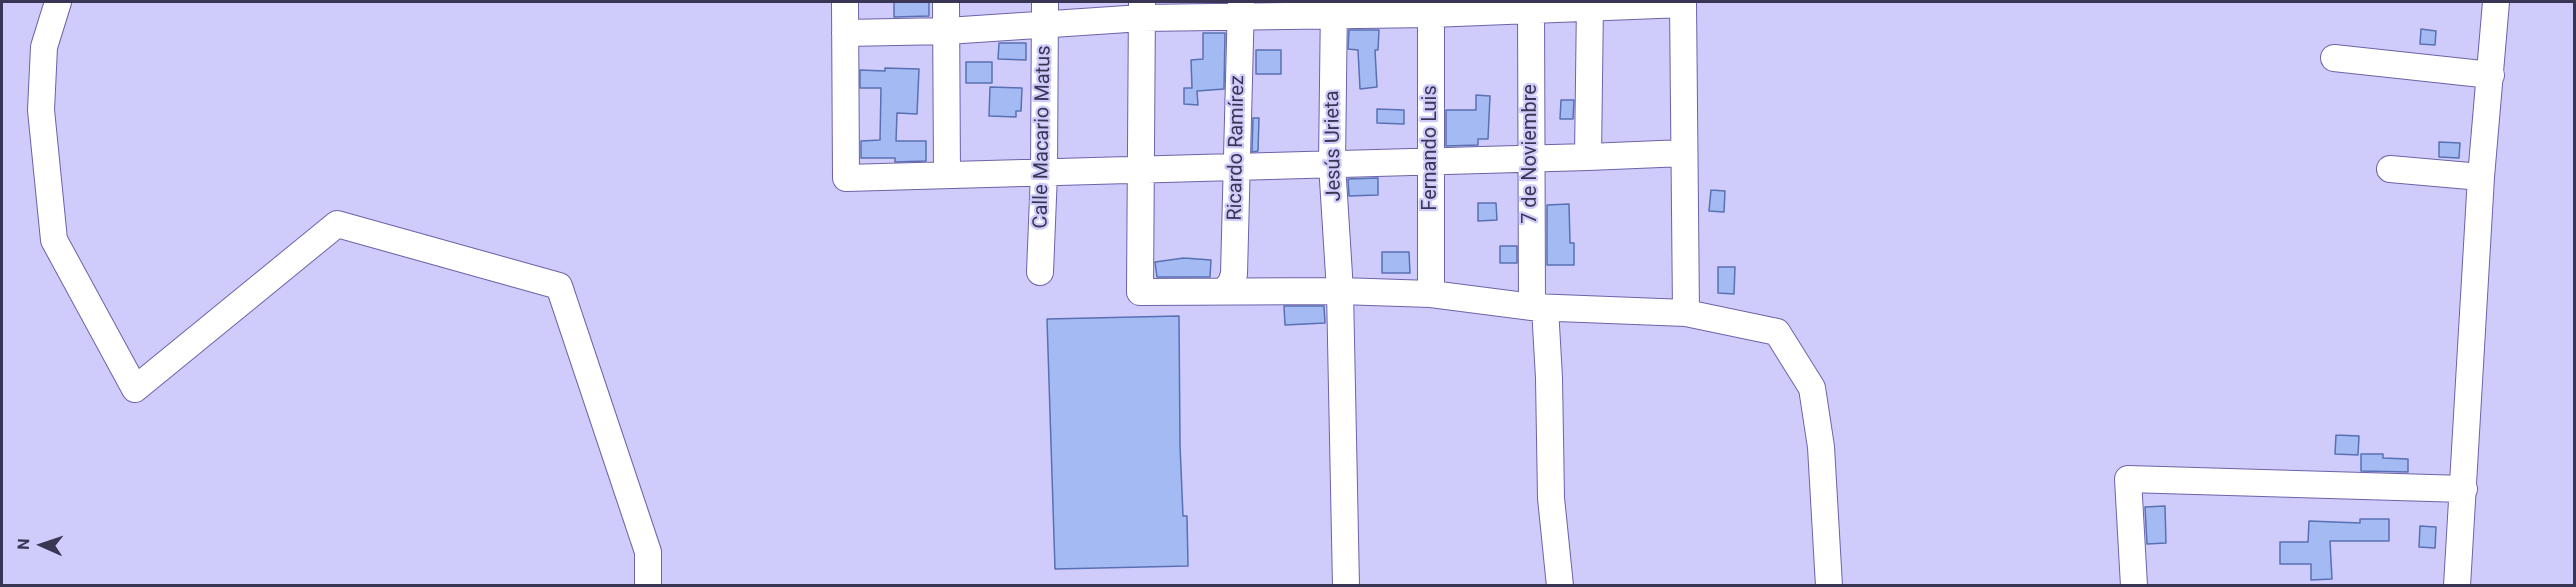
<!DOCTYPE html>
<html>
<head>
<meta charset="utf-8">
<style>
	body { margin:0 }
	#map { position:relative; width:2576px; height:587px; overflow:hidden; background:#cfccfb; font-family:Roboto,sans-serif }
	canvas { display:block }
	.frame { position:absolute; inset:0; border:3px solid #393554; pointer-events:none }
	.north { position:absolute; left:12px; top:515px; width:60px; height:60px; -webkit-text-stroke:4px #cfccfb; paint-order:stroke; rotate:273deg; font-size:16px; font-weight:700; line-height:24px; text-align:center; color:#393554 }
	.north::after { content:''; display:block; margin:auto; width:21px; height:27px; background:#393554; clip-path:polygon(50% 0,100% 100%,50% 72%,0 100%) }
</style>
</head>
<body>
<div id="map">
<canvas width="2576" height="587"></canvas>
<div class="frame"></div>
<div class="north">N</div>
</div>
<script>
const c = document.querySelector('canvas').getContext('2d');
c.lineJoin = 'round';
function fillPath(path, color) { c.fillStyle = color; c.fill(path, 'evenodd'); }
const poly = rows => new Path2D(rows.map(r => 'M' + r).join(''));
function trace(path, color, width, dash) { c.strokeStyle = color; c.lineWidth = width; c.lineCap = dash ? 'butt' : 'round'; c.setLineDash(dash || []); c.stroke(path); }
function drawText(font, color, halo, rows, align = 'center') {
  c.font = font + ' Roboto,sans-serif'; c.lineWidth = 4.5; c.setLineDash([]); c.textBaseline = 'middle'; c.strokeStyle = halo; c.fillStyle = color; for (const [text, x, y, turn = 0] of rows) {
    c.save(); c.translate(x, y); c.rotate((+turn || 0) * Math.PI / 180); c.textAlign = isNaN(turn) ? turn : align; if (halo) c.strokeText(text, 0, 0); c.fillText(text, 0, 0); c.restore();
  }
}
const building = poly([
	[894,2,929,2,929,16,894,17,894,2],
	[2421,29,2436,31,2435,45,2420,44,2421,29],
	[1349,30,1379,30,1378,50,1375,50,1377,87,1360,89,1358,50,1348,49,1349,30],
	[1203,33,1225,33,1224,89,1197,91,1198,105,1184,104,1184,88,1192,88,1191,60,1203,59,1203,33],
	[999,43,1026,43,1026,60,998,59,999,43],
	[1256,50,1281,50,1281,74,1256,74,1256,50],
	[966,62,992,62,992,83,966,83,966,62],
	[885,68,919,69,917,114,897,113,896,141,926,141,926,161,895,162,895,158,861,158,861,141,880,140,881,88,860,88,860,70,885,71,885,68],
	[990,87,1022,88,1021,111,1016,111,1016,117,989,116,990,87],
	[1476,95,1490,96,1488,139,1478,139,1478,145,1446,146,1446,110,1476,110,1476,95],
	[1561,100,1574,100,1573,119,1560,119,1561,100],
	[1377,109,1404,110,1404,124,1377,123,1377,109],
	[1253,118,1259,118,1258,151,1252,152,1253,118],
	[2439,142,2460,143,2459,158,2439,157,2439,142],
	[1378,178,1378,195,1349,196,1348,179,1378,178],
	[1711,190,1725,191,1724,212,1709,211,1711,190],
	[1478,203,1496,203,1497,220,1478,221,1478,203],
	[1569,204,1570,243,1574,243,1574,265,1547,265,1547,205,1569,204],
	[1500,246,1517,246,1517,263,1500,263,1500,246],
	[1382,252,1409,252,1410,273,1382,273,1382,252],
	[1184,258,1211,260,1210,277,1157,277,1155,262,1184,258],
	[1718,267,1735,267,1734,294,1718,293,1718,267],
	[1284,306,1324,306,1325,323,1285,325,1284,306],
	[1179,316,1180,445,1183,516,1187,516,1188,566,1055,569,1047,319,1179,316],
	[2336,435,2359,436,2358,455,2335,454,2336,435],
	[2361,454,2383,454,2383,458,2408,459,2408,472,2361,471,2361,454],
	[2165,506,2166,543,2147,544,2145,507,2165,506],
	[2360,519,2389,519,2389,541,2330,541,2332,579,2311,580,2311,564,2280,564,2280,542,2308,542,2309,521,2360,523,2360,519],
	[2420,526,2436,527,2435,548,2419,547,2420,526]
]);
const minor = poly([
	[58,2,44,47,41,110,54,240,135,389,337,224,559,286,648,552,648,586],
	[845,2,846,178,1588,157],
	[946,2,947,175],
	[1142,2,1140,292,1340,291,1431,294,1532,307,1686,313,1777,332,1812,388,1821,447,1829,586],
	[1334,2,1332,164,1340,291,1346,586],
	[1431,2,1431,294],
	[1531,2,1532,307],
	[1590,2,1588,157,1684,153],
	[1683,2,1686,313],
	[845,33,947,31,1142,18,1431,14,1683,4],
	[2334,58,2491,75],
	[2390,169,2481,177],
	[1040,272,1044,173,1045,2],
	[1224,291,1231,283,1234,274,1241,2],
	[1545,308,1549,378,1551,498,1560,586],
	[2134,586,2128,479,2464,489],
	[2457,586,2481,177,2496,2]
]);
const streetNames = [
	["Calle Macario Matus",1043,137,-89],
	["Jesús Urieta",1334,146,-91],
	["Ricardo Ramírez",1237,148,-89],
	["Fernando Luis",1431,148,-90],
	["7 de Noviembre",1531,154,-90]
];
fillPath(building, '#a4baf3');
trace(building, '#5970b2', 1.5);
trace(minor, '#6c63a9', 28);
trace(minor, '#fff', 26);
drawText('20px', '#393554', '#cfccfb', streetNames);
</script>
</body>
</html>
